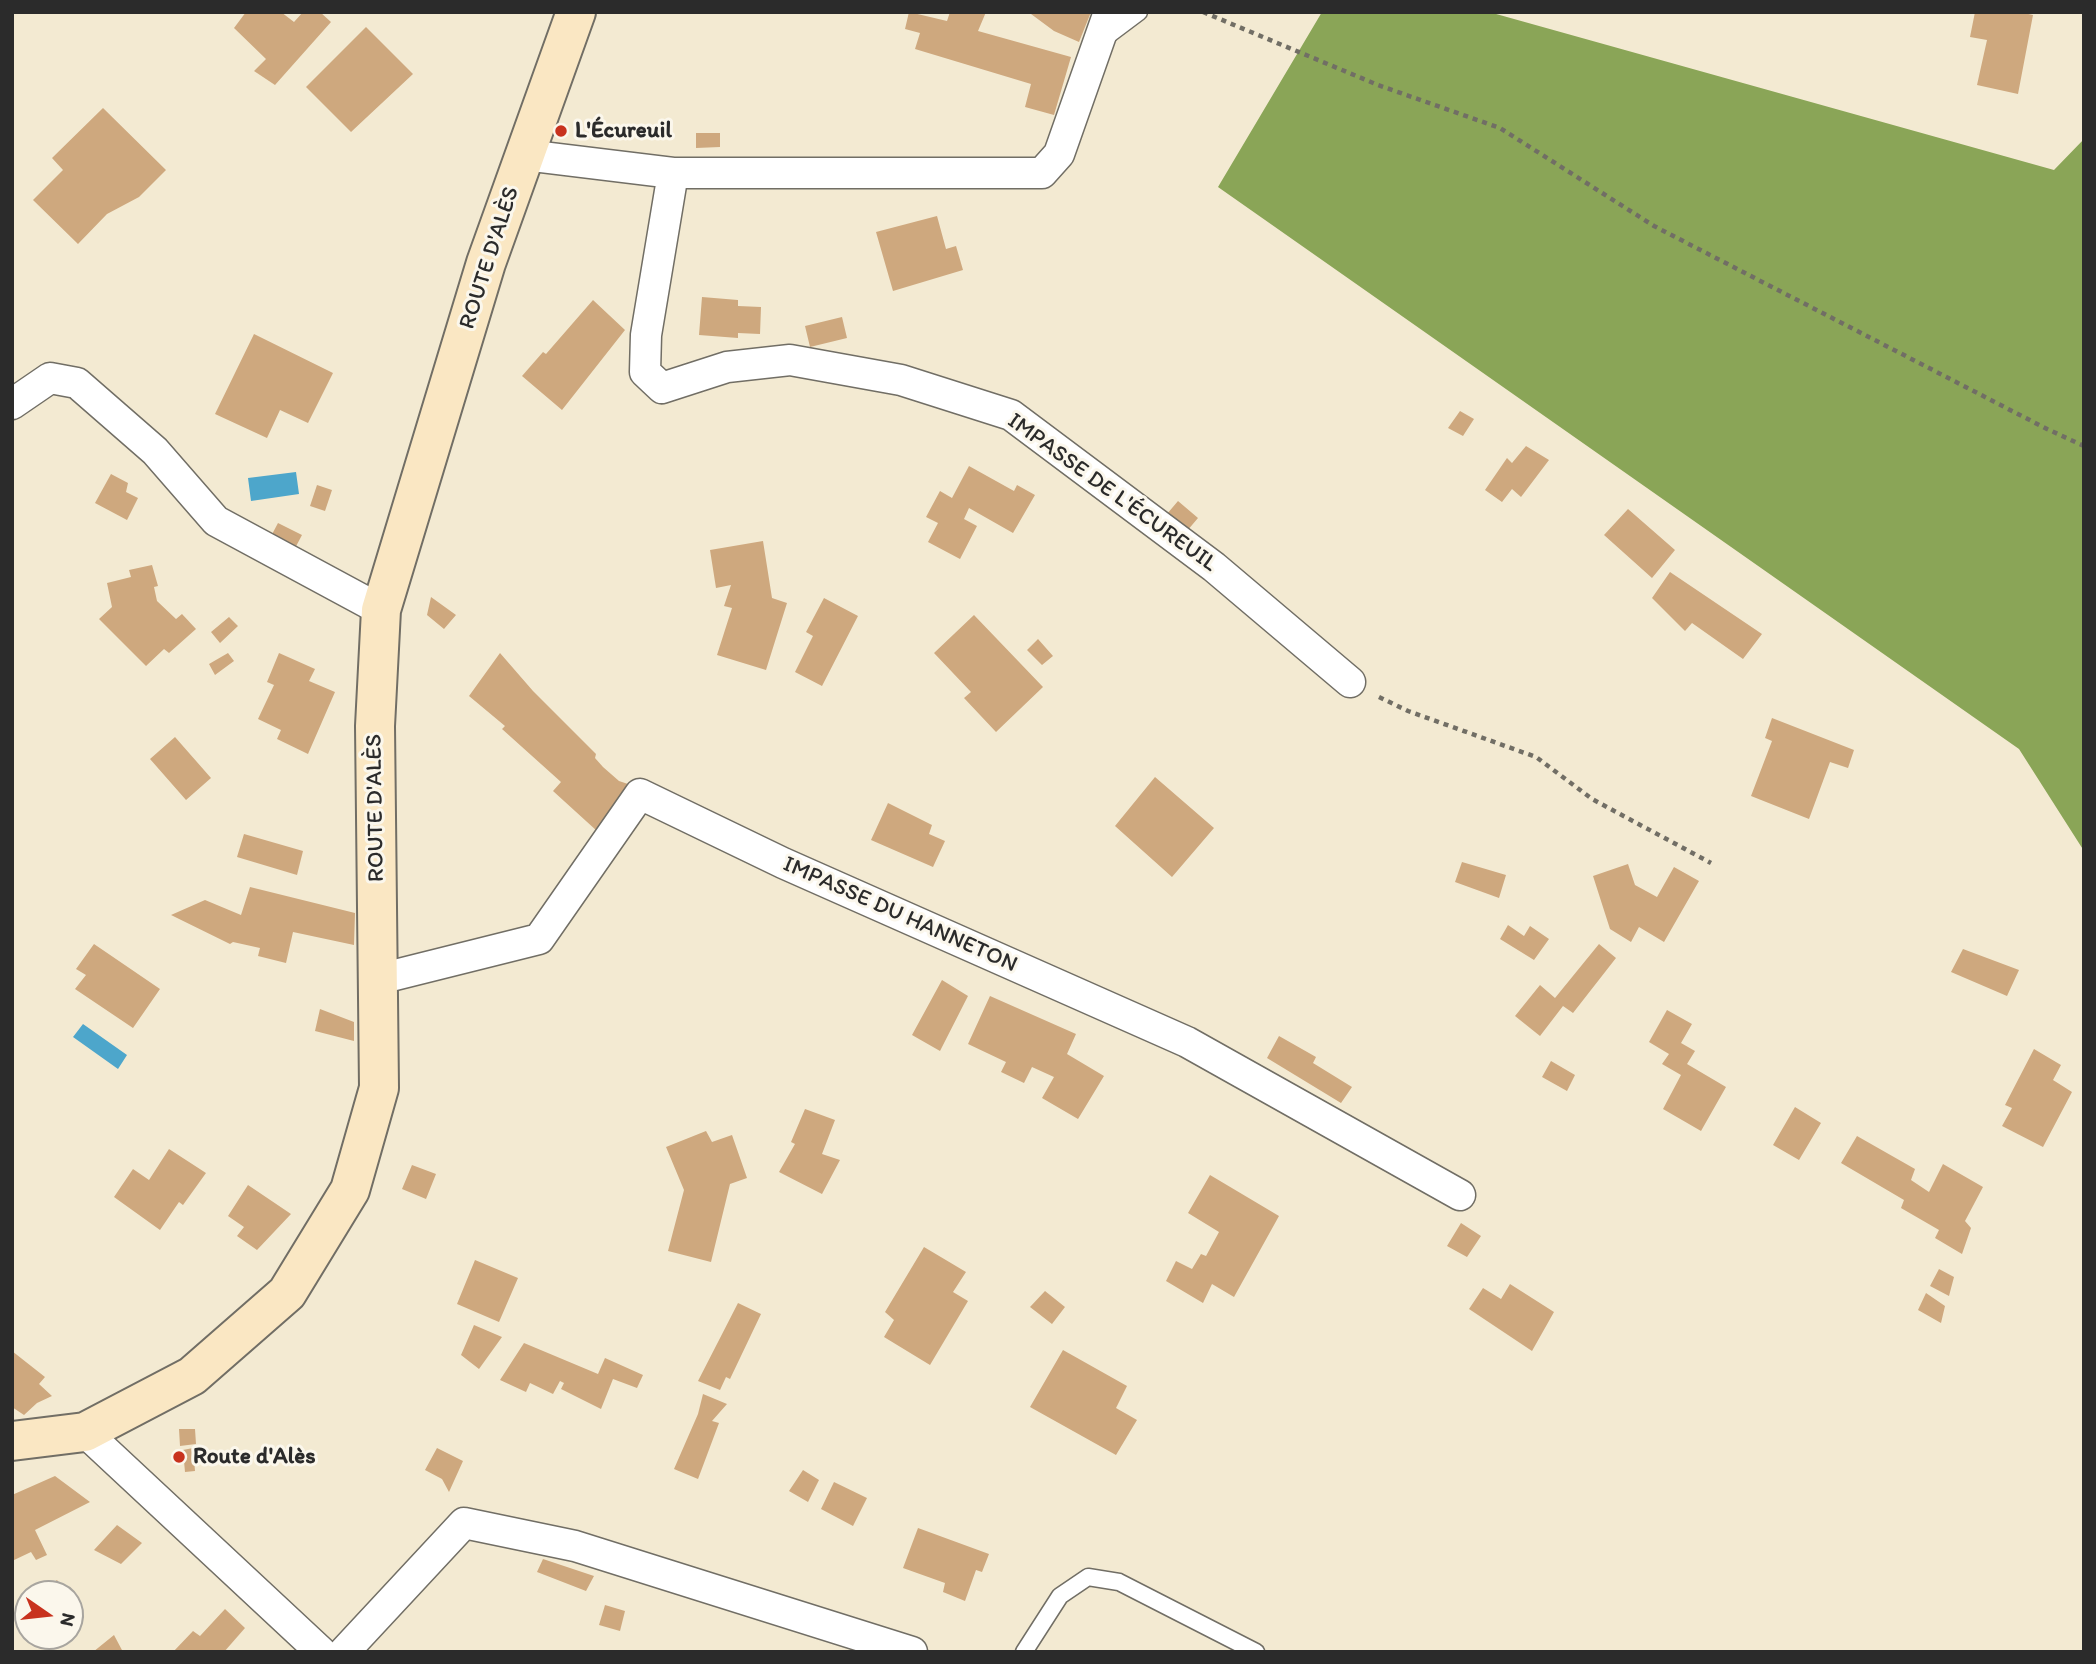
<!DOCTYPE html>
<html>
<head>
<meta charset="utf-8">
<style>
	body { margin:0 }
	#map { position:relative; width:2096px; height:1664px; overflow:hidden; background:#f3ead2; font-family:Itim,sans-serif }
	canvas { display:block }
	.frame { position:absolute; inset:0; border:14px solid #2b2b2b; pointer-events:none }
	.north { position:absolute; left:14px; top:1580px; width:70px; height:70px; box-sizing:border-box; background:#fbf7ec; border:2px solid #a8a59f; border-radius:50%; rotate:104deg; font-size:19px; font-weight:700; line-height:28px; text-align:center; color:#2b2b2b }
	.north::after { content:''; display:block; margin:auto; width:24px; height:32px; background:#c8321e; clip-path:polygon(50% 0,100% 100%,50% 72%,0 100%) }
</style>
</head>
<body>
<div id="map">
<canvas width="2096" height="1664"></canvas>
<div class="frame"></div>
<div class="north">N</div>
</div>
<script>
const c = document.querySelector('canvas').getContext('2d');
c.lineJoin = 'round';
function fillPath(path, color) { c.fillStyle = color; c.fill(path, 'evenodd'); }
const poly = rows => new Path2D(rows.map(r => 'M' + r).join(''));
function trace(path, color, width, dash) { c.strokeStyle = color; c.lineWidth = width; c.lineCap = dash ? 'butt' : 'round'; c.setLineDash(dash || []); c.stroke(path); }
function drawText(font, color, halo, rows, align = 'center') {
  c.font = font + ' Itim,sans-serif'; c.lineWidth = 6; c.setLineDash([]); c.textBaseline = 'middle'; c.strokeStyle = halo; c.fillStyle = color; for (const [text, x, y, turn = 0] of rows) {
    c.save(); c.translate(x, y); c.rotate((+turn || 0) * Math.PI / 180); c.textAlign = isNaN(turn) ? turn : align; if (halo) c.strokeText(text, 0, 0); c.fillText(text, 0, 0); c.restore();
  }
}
const forest = poly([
	[1322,12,1489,12,2054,170,2084,139,2084,851,2019,749,1218,187]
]);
const water = poly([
	[296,472,299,494,251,501,248,478],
	[83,1024,127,1055,118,1069,73,1037]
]);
const building = poly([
	[246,12,281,12,294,22,303,12,320,12,331,22,275,85,254,71,266,59,234,28],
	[909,12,947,21,950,12,986,12,978,31,1071,57,1054,115,1025,107,1031,84,915,49,920,33,905,29],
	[1032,12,1091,12,1079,42,1054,31,1031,14],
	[1975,12,2019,12,2033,15,2018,94,1977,85,1987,40,1970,37],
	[366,27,413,74,351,132,306,87],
	[103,108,166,170,139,197,107,214,78,244,33,200,63,170,52,158],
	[696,133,720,133,720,147,696,148],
	[937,216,946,249,956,246,963,270,893,291,876,232],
	[702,297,738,300,738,306,761,307,760,334,738,333,738,338,699,335],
	[593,300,625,330,562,410,522,376,543,352,546,354],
	[842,317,847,338,810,347,805,326],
	[254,334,333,373,308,423,280,410,267,438,215,414],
	[1460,411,1474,419,1463,436,1448,428],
	[1526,446,1549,460,1521,497,1512,489,1502,502,1485,490,1507,458,1512,463],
	[969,466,1014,491,1017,485,1035,495,1013,533,969,508,964,519,977,526,960,559,928,542,938,523,926,517,940,491,952,498],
	[111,474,128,483,126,492,138,498,127,520,95,503],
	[317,485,332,490,325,511,310,506],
	[1178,501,1198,518,1181,538,1161,521],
	[1628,509,1675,550,1652,578,1604,535],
	[278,523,302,535,293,552,269,540],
	[763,541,772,598,787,603,766,670,717,655,732,608,724,606,731,585,716,588,710,550],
	[152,565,158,586,154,587,157,601,176,619,182,614,196,629,169,653,164,649,146,666,99,619,112,607,107,583,131,577,129,570],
	[1670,572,1762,634,1743,659,1692,623,1685,631,1652,598],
	[431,597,456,615,444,629,427,615],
	[824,598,858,616,822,686,795,672,813,636,806,632],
	[974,615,1043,687,996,732,964,698,971,692,934,653],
	[229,617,238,626,220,643,211,632],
	[1038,639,1053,656,1042,665,1027,650],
	[228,653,234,661,215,675,209,664],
	[279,653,315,669,309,681,335,692,308,754,277,739,281,730,258,719,274,685,267,682],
	[500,653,533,691,596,754,595,758,603,767,619,781,628,784,597,831,553,791,561,782,502,729,505,726,469,696],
	[1772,718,1854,750,1848,768,1830,762,1809,819,1751,796,1772,741,1765,738],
	[175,737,211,778,186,800,150,759],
	[1155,777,1214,828,1172,877,1115,826],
	[888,803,932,825,929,834,945,841,933,867,871,840],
	[244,834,303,851,297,875,237,857],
	[1462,862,1506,875,1499,898,1455,882],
	[1628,864,1635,885,1657,897,1674,867,1699,881,1664,942,1639,927,1631,942,1610,929,1593,876],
	[250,887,355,913,354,945,293,932,286,963,258,956,260,948,233,942,230,944,171,915,205,900,241,915],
	[1508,925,1524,936,1530,926,1549,939,1534,960,1500,939],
	[94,944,160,989,133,1028,75,989,86,975,76,969],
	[1599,944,1616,958,1573,1013,1563,1006,1540,1036,1515,1016,1540,985,1555,998],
	[1963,949,2019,970,2007,996,1951,972],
	[942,980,968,996,940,1051,912,1035],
	[990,996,1076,1034,1067,1054,1104,1076,1078,1119,1042,1098,1054,1077,1032,1067,1024,1083,1001,1072,1006,1062,968,1044],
	[320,1009,354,1022,354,1041,315,1031],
	[1667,1010,1692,1024,1681,1043,1695,1051,1687,1064,1726,1087,1701,1131,1663,1109,1681,1075,1662,1064,1669,1054,1649,1042],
	[1279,1036,1316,1057,1313,1063,1352,1087,1341,1103,1267,1058],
	[2034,1049,2061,1065,2053,1080,2072,1092,2043,1147,2002,1126,2012,1108,2005,1105],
	[1551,1061,1575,1075,1567,1091,1542,1077],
	[1795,1107,1821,1123,1799,1160,1773,1145],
	[805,1109,835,1120,822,1154,840,1160,822,1194,779,1172,795,1144,791,1142],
	[706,1131,712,1142,732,1135,747,1178,730,1184,711,1262,668,1251,684,1190,666,1147],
	[1857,1136,1915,1169,1911,1180,1929,1192,1943,1164,1983,1187,1965,1221,1971,1228,1962,1254,1935,1238,1939,1230,1901,1208,1904,1200,1841,1163],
	[169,1149,206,1173,183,1205,179,1202,160,1230,114,1197,133,1169,149,1180],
	[412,1165,436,1174,426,1199,402,1189],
	[1210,1175,1279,1216,1234,1297,1212,1284,1203,1303,1166,1281,1176,1261,1192,1269,1201,1254,1206,1256,1219,1232,1188,1213],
	[248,1185,291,1214,257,1250,237,1236,244,1227,228,1216],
	[1461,1223,1481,1236,1467,1257,1447,1246],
	[924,1247,966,1272,953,1292,968,1301,930,1365,884,1337,894,1320,885,1312],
	[475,1260,518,1278,499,1322,457,1304],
	[1939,1269,1954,1277,1949,1296,1930,1286],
	[1510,1284,1554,1312,1532,1351,1469,1309,1483,1288,1501,1299],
	[1045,1291,1065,1307,1052,1324,1030,1307],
	[1926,1293,1945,1306,1941,1323,1918,1310],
	[738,1303,761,1314,730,1379,726,1377,720,1390,698,1381],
	[474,1325,502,1337,479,1369,461,1355],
	[524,1343,598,1374,605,1358,643,1375,637,1388,613,1379,601,1409,561,1389,564,1383,560,1381,553,1394,530,1383,526,1392,500,1380],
	[1063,1350,1127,1386,1116,1408,1137,1420,1116,1455,1030,1407],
	[12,1351,45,1377,39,1384,52,1396,37,1403,24,1415,12,1407],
	[703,1394,727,1404,712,1421,719,1423,698,1479,674,1469,698,1414],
	[179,1429,195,1429,196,1444,180,1446],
	[193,1448,195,1471,185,1472,183,1450],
	[437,1448,463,1461,449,1492,442,1479,425,1470],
	[803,1470,819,1480,808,1502,789,1491],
	[55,1476,90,1502,35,1530,47,1555,36,1560,31,1552,12,1561,12,1495],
	[834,1482,867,1498,853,1526,821,1509],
	[117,1525,142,1543,121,1564,94,1550],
	[918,1528,989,1554,982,1572,976,1570,965,1601,943,1592,945,1583,903,1568],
	[543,1559,594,1576,586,1591,537,1572],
	[57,1580,64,1589,57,1594,37,1594],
	[605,1605,625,1611,620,1631,599,1625],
	[225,1609,245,1628,224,1652,173,1652,193,1631,200,1636],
	[114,1635,123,1652,93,1652]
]);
const path = poly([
	[1203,12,1378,85,1500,128,1654,226,2047,429,2084,446],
	[1379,697,1408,711,1536,757,1592,799,1711,863]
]);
const lane = poly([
	[1103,39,1139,12],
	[1024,1652,1060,1596,1088,1577,1119,1582,1256,1652]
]);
const street = poly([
	[525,155,673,173,1042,173,1059,154,1109,12],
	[673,173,646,335,645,372,662,388,727,367,790,360,901,380,1011,415,1214,567,1350,682],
	[12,404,50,378,77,383,155,451,216,521,381,610],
	[379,979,539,939,640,794,783,863,1187,1042,1460,1195],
	[85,1432,321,1652],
	[344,1652,464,1523,575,1546,912,1652]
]);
const secondary = poly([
	[12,1441,85,1432,192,1376,287,1293,350,1190,379,1088,375,726,381,610,486,263,576,12]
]);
const markers = [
	[561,131,7,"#c8321e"],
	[179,1457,7,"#c8321e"]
];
const poiNames = [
	["L'Écureuil",575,131],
	["Route d'Alès",193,1457]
];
const streetNames = [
	["ROUTE D'ALÈS",490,258,-72],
	["IMPASSE DE L'ÉCUREUIL",1112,493,36],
	["ROUTE D'ALÈS",376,808,-91],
	["IMPASSE DU HANNETON",900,915,24]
];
fillPath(forest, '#8aa557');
fillPath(water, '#4da6cb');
fillPath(building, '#cea87e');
trace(lane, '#716e65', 19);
trace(street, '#716e65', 33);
trace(secondary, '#716e65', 42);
trace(path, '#716e65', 4.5, [5, 5]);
trace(lane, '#fff', 16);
trace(street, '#fff', 30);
trace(secondary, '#fae7c3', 38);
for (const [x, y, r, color] of markers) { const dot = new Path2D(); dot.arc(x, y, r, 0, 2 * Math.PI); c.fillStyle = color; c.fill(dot); trace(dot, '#fbf7ec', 2.5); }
drawText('bold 23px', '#2b2b2b', '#fbf7ec', poiNames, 'left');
drawText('23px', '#2b2b2b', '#fbf7ec', streetNames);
</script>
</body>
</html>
